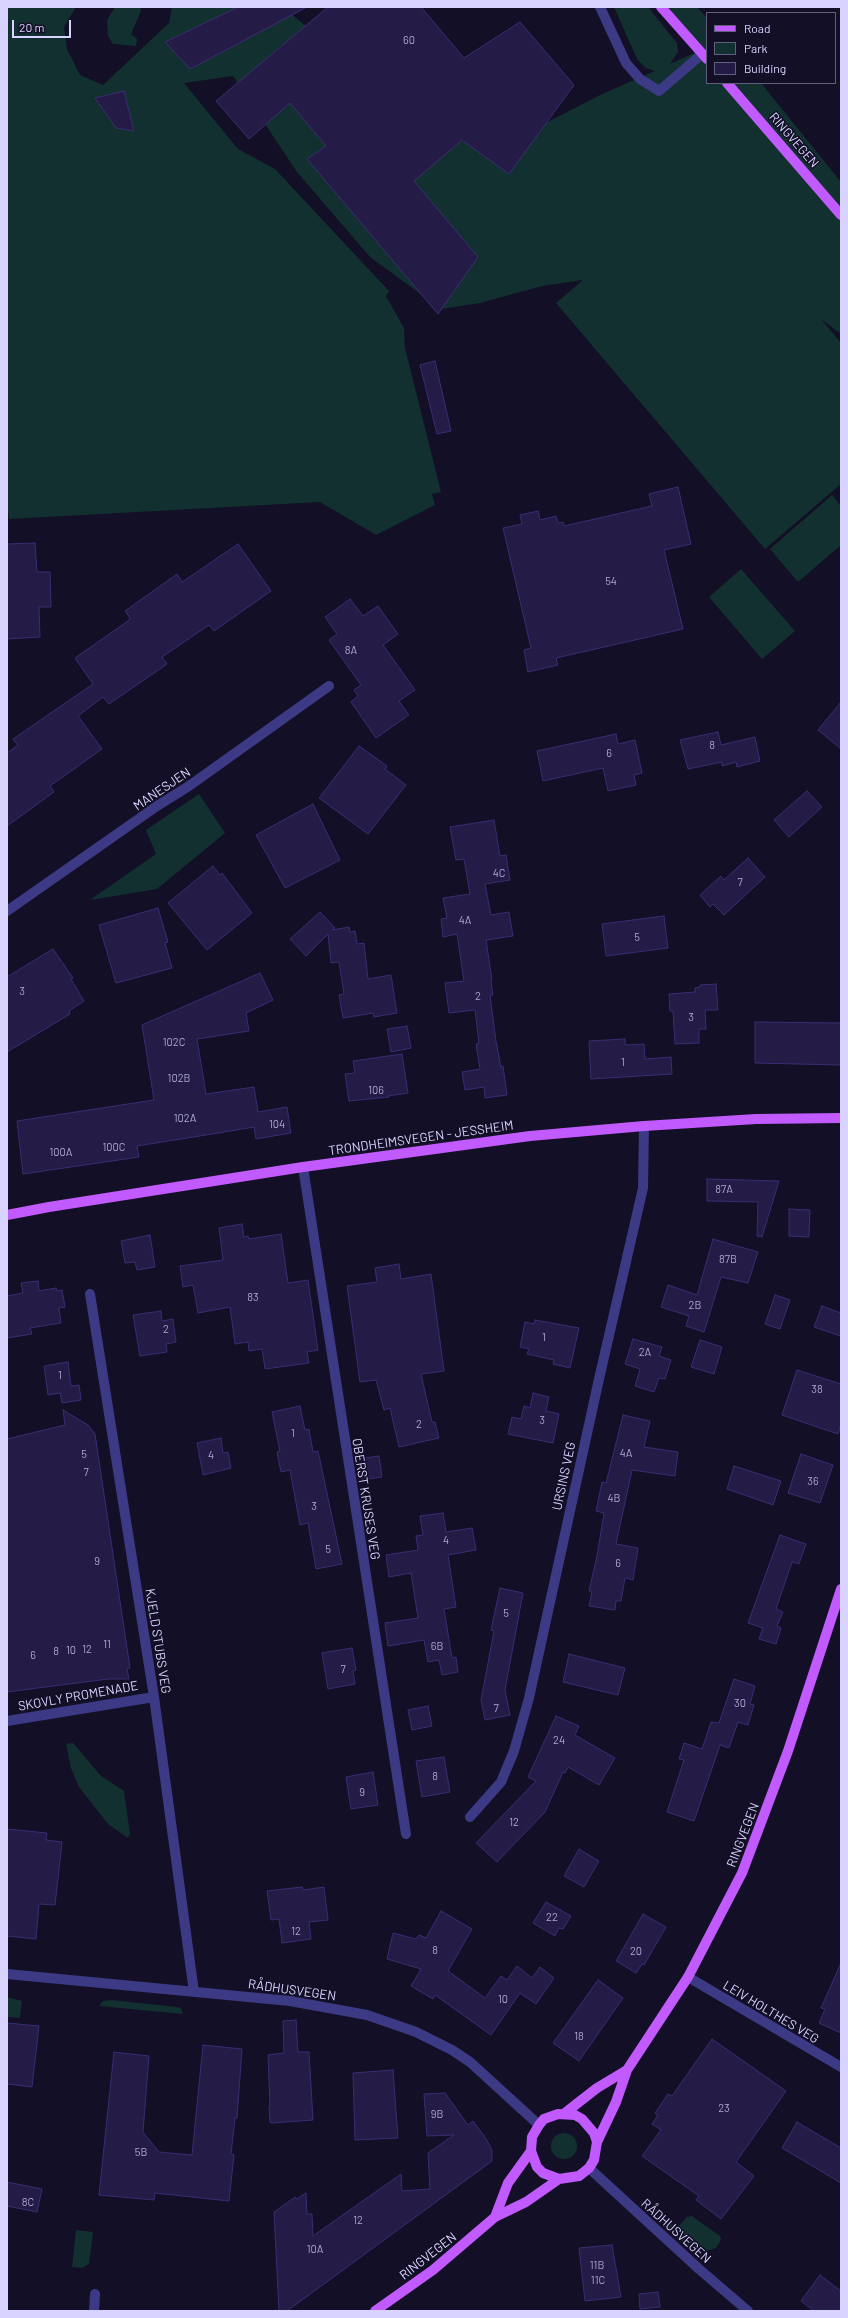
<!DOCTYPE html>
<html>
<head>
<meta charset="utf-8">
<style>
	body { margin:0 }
	#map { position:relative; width:848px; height:2318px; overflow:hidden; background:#130f26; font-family:Barlow,sans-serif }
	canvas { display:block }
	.frame { position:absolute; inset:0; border:8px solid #d9d4ff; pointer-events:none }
	.legend { position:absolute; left:706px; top:12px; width:130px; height:72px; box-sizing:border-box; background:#130f26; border:1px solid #625e7d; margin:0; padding:5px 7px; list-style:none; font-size:12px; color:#d9d4ff }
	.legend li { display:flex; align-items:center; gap:8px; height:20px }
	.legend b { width:20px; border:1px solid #625e7d }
	.scale { position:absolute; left:12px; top:20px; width:59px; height:18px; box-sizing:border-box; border:2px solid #d9d4ff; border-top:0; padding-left:5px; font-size:12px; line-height:14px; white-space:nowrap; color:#d9d4ff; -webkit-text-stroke:3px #130f26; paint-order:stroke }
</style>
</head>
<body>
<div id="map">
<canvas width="848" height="2318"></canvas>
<div class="frame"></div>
<ul class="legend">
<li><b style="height:5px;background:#c25bff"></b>Road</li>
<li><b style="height:11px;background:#12302f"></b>Park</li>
<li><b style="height:11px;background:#241b47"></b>Building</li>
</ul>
<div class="scale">20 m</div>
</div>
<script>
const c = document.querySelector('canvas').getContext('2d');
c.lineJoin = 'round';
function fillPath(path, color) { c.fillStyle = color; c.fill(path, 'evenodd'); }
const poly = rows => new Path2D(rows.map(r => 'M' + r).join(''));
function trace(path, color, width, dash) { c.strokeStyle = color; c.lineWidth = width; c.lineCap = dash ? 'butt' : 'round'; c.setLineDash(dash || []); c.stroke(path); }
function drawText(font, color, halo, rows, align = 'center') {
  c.font = font + ' Barlow,sans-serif'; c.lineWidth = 3; c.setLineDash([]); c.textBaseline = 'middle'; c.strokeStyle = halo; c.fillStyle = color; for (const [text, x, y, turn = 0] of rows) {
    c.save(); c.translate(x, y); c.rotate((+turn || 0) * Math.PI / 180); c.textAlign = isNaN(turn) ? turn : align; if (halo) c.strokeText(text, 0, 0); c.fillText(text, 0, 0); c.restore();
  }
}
const green = poly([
	[7,7,76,7,64,27,67,49,80,75,103,85,169,23,172,7,282,7,452,140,499,147,602,94,655,71,646,68,637,59,614,7,648,7,677,43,678,52,670,64,694,53,669,7,697,7,707,18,707,83,761,83,841,182,841,334,821,319,841,343,841,484,765,549,556,303,583,280,542,286,480,303,441,309,370,257,297,172,233,76,184,83,238,149,275,169,389,291,386,296,404,328,405,348,441,492,432,494,435,505,376,535,320,502,9,519,7,499],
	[115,7,140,7,141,11,131,34,137,39,136,46,113,44,108,36,107,20],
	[832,495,841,506,841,545,798,582,770,549],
	[741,569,795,631,762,659,709,597],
	[199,794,225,833,157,889,90,900,156,854,146,830],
	[73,1743,101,1776,124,1791,130,1834,128,1838,108,1824,79,1787,71,1768,66,1744],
	[7,1997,22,2001,20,2018,7,2017],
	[111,2000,177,2007,181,2008,183,2014,99,2006,103,2001],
	'551 2146a13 13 0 1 1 26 0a13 13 0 1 1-26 0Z',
	[661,2215,677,2228,687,2217,692,2216,720,2236,721,2240,716,2248,706,2251,692,2252,658,2218],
	[76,2230,93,2232,89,2264,82,2268,72,2267]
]);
const building = poly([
	[238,7,307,7,190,69,165,42,238,7],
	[328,7,421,7,464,58,520,22,574,85,509,174,462,140,414,181,478,257,438,314,307,159,326,146,290,103,249,139,216,101,328,7],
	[124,91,134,131,116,128,95,98,124,91],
	[435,361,451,431,437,434,420,365,435,361],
	[678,487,691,544,664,550,683,629,556,658,558,665,528,672,524,650,531,648,503,528,522,524,520,515,538,511,540,520,556,516,558,523,563,522,564,526,652,506,649,494,678,487],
	[35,543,37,572,50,572,51,607,39,607,40,637,7,639,7,544,35,543],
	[238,544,271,591,214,631,209,625,162,657,167,664,109,704,103,697,78,716,102,749,50,786,54,792,7,826,7,753,18,745,13,739,93,684,75,658,128,621,130,618,125,611,177,574,182,582,185,580,238,544],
	[350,599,363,616,378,606,398,634,383,645,415,690,399,701,409,715,376,738,351,702,358,696,354,690,361,685,329,640,337,634,325,617,350,599],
	[841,702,841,749,818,730,841,702],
	[718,732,721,745,755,737,760,761,737,767,736,762,722,766,722,762,688,769,680,740,718,732],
	[616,734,618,744,635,740,642,773,634,775,636,785,608,791,603,768,543,781,537,751,616,734],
	[359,746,387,766,385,769,406,785,368,834,319,798,359,746],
	[807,791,822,807,789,837,774,820,807,791],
	[313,804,340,860,285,888,256,835,313,804],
	[494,820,500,856,506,855,510,880,485,884,491,915,509,912,513,936,486,940,492,980,491,981,493,995,490,995,496,1041,501,1067,503,1066,507,1095,485,1098,484,1087,465,1090,462,1072,480,1069,476,1044,479,1043,475,1010,449,1013,445,983,464,981,457,934,443,937,441,919,447,918,443,898,470,894,464,859,456,860,450,827,494,820],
	[748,858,765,877,724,915,713,904,710,907,700,895,721,876,724,880,748,858],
	[213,866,220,875,222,873,252,913,207,950,168,903,213,866],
	[158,908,168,942,165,943,172,968,116,983,99,925,158,908],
	[320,912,335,928,332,930,349,927,350,932,355,931,357,944,364,943,368,979,391,975,397,1013,374,1017,373,1013,343,1018,339,995,344,994,339,962,331,963,328,934,306,956,290,939,320,912],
	[664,916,668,948,606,956,602,924,664,916],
	[53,949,73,978,71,979,84,1001,69,1011,70,1014,7,1052,7,977,53,949],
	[260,973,273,1000,246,1013,249,1031,197,1039,206,1094,254,1087,258,1112,287,1107,291,1133,256,1139,254,1127,212,1134,137,1146,139,1157,23,1174,17,1121,154,1100,142,1025,260,973],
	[716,984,718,1010,705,1010,706,1029,699,1029,699,1043,675,1044,673,1011,670,1011,669,994,695,992,695,988,700,987,700,985,716,984],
	[755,1022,841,1023,841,1065,755,1063,755,1022],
	[407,1026,411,1048,391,1052,387,1029,407,1026],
	[625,1039,625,1045,644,1044,645,1059,671,1057,672,1074,591,1079,589,1041,625,1039],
	[402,1054,408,1093,388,1096,389,1097,349,1101,345,1074,355,1073,353,1061,402,1054],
	[707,1179,779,1181,762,1237,757,1236,758,1202,707,1201,707,1179],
	[789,1209,810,1210,809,1237,789,1236,789,1209],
	[242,1224,244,1237,248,1236,249,1239,281,1234,288,1283,308,1280,318,1350,307,1352,309,1363,265,1369,262,1349,249,1351,248,1342,235,1344,230,1307,198,1313,193,1285,183,1287,180,1266,223,1260,219,1228,242,1224],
	[150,1235,155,1267,137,1270,135,1262,125,1263,121,1241,150,1235],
	[713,1239,758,1252,748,1283,721,1277,704,1332,686,1326,689,1316,661,1307,668,1285,697,1295,713,1239],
	[399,1264,401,1279,431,1274,444,1371,421,1374,432,1422,435,1422,439,1438,399,1447,390,1408,384,1410,376,1380,360,1382,347,1286,377,1282,375,1268,399,1264],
	[38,1281,39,1291,56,1288,57,1291,62,1290,65,1307,59,1308,61,1323,30,1328,32,1334,7,1338,7,1296,23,1293,21,1283,38,1281],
	[775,1295,790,1300,780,1329,765,1324,775,1295],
	[822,1306,841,1313,841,1336,814,1327,822,1306],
	[161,1311,162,1321,173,1319,176,1342,166,1344,167,1352,140,1356,133,1315,161,1311],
	[535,1320,579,1328,570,1368,553,1364,554,1360,527,1354,529,1349,520,1347,525,1322,534,1324,535,1320],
	[633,1339,662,1347,659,1356,671,1360,665,1379,659,1378,654,1392,635,1386,640,1369,625,1364,633,1339],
	[700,1340,722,1347,714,1374,691,1367,700,1340],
	[68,1362,71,1386,79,1385,81,1400,62,1403,60,1393,48,1395,44,1366,68,1362],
	[797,1370,841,1384,841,1424,838,1434,782,1415,797,1370],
	[533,1393,549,1397,546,1411,559,1414,553,1443,508,1434,512,1417,521,1419,524,1406,530,1408,533,1393],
	[300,1406,305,1430,309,1429,313,1452,318,1451,342,1564,316,1569,308,1523,300,1525,290,1470,281,1472,277,1452,280,1451,272,1412,300,1406],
	[63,1410,88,1425,95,1434,130,1668,127,1669,129,1679,108,1679,7,1692,7,1439,65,1425,63,1410],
	[623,1415,650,1421,644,1447,678,1452,675,1476,632,1470,616,1544,638,1548,633,1580,625,1578,621,1601,616,1601,615,1610,589,1606,592,1591,589,1591,597,1556,604,1513,596,1511,602,1482,606,1483,623,1415],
	[221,1438,223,1453,228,1452,231,1468,203,1475,197,1443,221,1438],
	[801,1454,833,1465,820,1503,788,1493,801,1454],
	[379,1456,382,1477,362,1480,359,1459,379,1456],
	[734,1466,781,1481,773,1505,727,1489,734,1466],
	[443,1513,446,1532,472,1528,476,1550,448,1555,456,1607,444,1609,452,1658,456,1657,458,1672,442,1675,439,1660,428,1662,424,1640,388,1646,385,1623,418,1618,411,1573,389,1577,386,1555,418,1550,416,1536,423,1535,420,1516,443,1513],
	[780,1535,806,1544,799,1564,792,1562,776,1609,783,1612,777,1626,781,1628,776,1644,759,1639,763,1628,748,1623,780,1535],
	[500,1588,523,1593,505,1690,510,1715,485,1720,481,1700,494,1631,491,1630,500,1588],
	[352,1648,356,1670,353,1671,355,1684,328,1689,322,1653,352,1648],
	[569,1654,625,1668,618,1695,563,1682,569,1654],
	[734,1679,755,1686,750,1704,754,1705,748,1725,738,1722,729,1748,720,1745,694,1821,667,1812,684,1760,679,1759,684,1743,702,1749,711,1722,719,1723,734,1679],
	[428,1706,432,1726,412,1730,408,1710,428,1706],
	[556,1716,579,1726,575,1735,615,1758,599,1785,568,1767,565,1773,563,1772,545,1812,497,1862,476,1843,536,1781,528,1777,556,1716],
	[444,1757,450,1792,422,1797,416,1761,444,1757],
	[373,1772,378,1805,351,1809,346,1777,373,1772],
	[7,1829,47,1833,46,1840,62,1842,55,1905,39,1904,36,1939,7,1936,7,1829],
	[579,1849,599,1861,584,1887,564,1876,579,1849],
	[302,1887,303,1890,324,1887,328,1920,309,1922,311,1939,282,1943,279,1919,271,1920,267,1891,302,1887],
	[546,1902,571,1916,563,1929,559,1928,555,1936,533,1923,546,1902],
	[441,1911,472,1929,448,1971,485,1998,501,1976,507,1980,517,1966,532,1978,540,1967,554,1978,536,2004,520,1993,491,2035,435,1995,433,1999,411,1986,421,1969,387,1959,393,1933,416,1939,419,1935,426,1938,441,1911],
	[643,1914,666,1927,644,1965,642,1964,636,1973,616,1961,643,1914],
	[841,1963,841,2033,819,2023,825,2009,821,2008,841,1963],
	[598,1980,623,1998,579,2061,553,2043,598,1980],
	[296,2020,298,2052,309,2052,313,2120,272,2123,270,2122,269,2106,270,2106,268,2055,284,2053,283,2021,296,2020],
	[7,2023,39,2026,32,2087,7,2084,7,2023],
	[712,2039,786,2091,736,2162,754,2176,721,2219,696,2200,699,2196,642,2156,661,2130,652,2124,658,2115,655,2113,668,2094,672,2096,712,2039],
	[203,2045,242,2049,237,2118,235,2118,231,2154,234,2155,229,2201,155,2193,154,2200,99,2195,114,2052,149,2056,143,2132,159,2152,192,2155,203,2045],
	[393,2070,398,2138,355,2140,353,2073,393,2070],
	[445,2093,468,2125,473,2121,485,2137,492,2150,492,2161,287,2311,279,2311,274,2212,295,2197,297,2199,306,2193,307,2214,312,2214,313,2236,401,2174,402,2191,430,2189,428,2153,454,2135,427,2136,424,2094,445,2093],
	[797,2122,841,2148,841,2183,782,2148,797,2122],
	[7,2182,42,2189,37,2212,7,2206,7,2182],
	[612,2245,621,2297,585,2301,579,2248,612,2245],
	[820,2275,841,2291,841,2311,814,2311,801,2301,820,2275],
	[658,2292,660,2307,640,2309,639,2294,658,2292]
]);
const minor = poly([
	[600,7,626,63,640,79,659,91,702,54],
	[7,911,157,806,189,786,329,686],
	[303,1167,406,1834],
	[90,1294,154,1697,194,1992],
	[7,1721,154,1697],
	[470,1817,501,1782,514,1751,529,1698,599,1379,643,1188,644,1126],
	[7,1974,290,2001,367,2015,416,2032,452,2050,470,2062,539,2125],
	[688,1977,841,2067],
	[589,2168,699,2269,748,2311],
	[94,2311,95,2294]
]);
const major = poly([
	[661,7,707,59],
	[727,83,841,215],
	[7,1215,49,1207,303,1167,530,1136,644,1126,756,1119,841,1118],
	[565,2113,597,2088,627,2070],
	[597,2142,594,2133,582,2119,575,2115,558,2114,544,2119,539,2125,532,2137,531,2151,537,2167,543,2173,559,2179,579,2176,589,2168,594,2160,597,2142,616,2102,627,2070,688,1977,742,1873,788,1751,841,1589],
	[495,2217,508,2183,531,2151],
	[375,2311,433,2270,495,2217,526,2202,559,2179]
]);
const numberNames = [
	["60",409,40],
	["54",611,581],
	["8A",351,650],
	["8",712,745],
	["6",609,753],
	["4C",499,873],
	["7",740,882],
	["4A",465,920],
	["5",637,937],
	["3",22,991],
	["2",478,996],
	["3",691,1017],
	["102C",174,1042],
	["1",623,1062],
	["102B",179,1078],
	["106",376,1090],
	["102A",185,1118],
	["104",277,1124],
	["100C",114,1147],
	["100A",61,1152],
	["87A",724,1189],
	["87B",728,1259],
	["83",253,1297],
	["2B",695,1305],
	["2",166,1329],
	["1",544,1337],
	["2A",645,1352],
	["1",60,1375],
	["38",817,1389],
	["3",542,1420],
	["2",419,1424],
	["1",293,1433],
	["4A",626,1453],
	["5",84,1454],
	["4",211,1455],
	["7",86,1472],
	["36",813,1481],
	["4B",614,1498],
	["3",314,1506],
	["4",446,1540],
	["5",328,1549],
	["9",97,1561],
	["6",618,1563],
	["5",506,1613],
	["11",107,1644],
	["6B",437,1646],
	["12",87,1649],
	["10",71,1650],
	["8",56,1651],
	["6",33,1655],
	["7",343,1669],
	["30",740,1703],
	["7",496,1708],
	["24",559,1740],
	["8",435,1776],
	["9",362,1792],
	["12",514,1822],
	["22",552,1917],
	["12",296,1931],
	["8",435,1950],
	["20",636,1951],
	["10",503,1999],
	["18",579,2036],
	["23",724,2108],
	["9B",437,2114],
	["5B",141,2152],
	["8C",28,2202],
	["12",358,2220],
	["10A",315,2249],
	["11B",597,2265],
	["11C",598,2280]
];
const streetNames = [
	["RINGVEGEN",794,140,49],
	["MANESJEN",162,789,-34],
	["TRONDHEIMSVEGEN - JESSHEIM",421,1138,-8],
	["URSINS VEG",564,1476,-78],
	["OBERST KRUSES VEG",366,1499,81],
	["KJELD STUBS VEG",158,1641,81],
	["SKOVLY PROMENADE",78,1696,-10],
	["RINGVEGEN",743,1835,-69],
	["RÅDHUSVEGEN",292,1990,8],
	["LEIV HOLTHES VEG",771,2012,31],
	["RÅDHUSVEGEN",676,2231,42],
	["RINGVEGEN",428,2256,-38]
];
fillPath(green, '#12302f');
fillPath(building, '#241b47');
trace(building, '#3b2d73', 1);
trace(minor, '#3d3a85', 10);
trace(major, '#c25bff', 10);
drawText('11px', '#aca6d1', null, numberNames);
drawText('13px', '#d9d4ff', '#130f26', streetNames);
</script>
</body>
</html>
